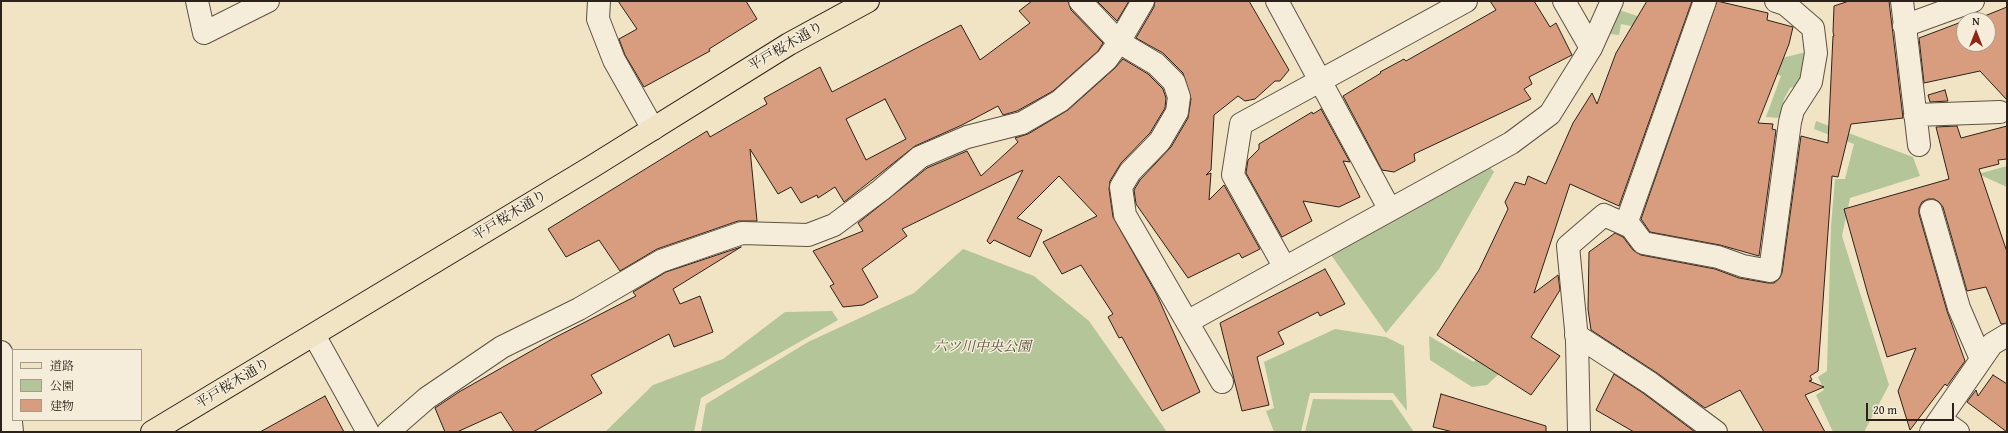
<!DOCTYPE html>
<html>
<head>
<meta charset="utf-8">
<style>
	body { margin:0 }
	#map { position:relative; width:2008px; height:433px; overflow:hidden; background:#f0e4c4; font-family:"Gentium Book Plus","Noto Serif JP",serif }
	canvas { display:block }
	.frame { position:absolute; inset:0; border:2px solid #2d2219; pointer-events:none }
	.legend { position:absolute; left:12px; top:349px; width:130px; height:72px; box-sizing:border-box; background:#f5edd9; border:1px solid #a59c8c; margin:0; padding:5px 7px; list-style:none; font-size:12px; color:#2d2219 }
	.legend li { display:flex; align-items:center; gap:8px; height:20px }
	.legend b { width:20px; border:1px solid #a59c8c }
	.north { position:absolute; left:1956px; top:12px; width:40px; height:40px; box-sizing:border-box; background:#f5edd9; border:1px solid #a59c8c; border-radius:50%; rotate:0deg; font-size:11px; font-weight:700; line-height:16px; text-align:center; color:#2d2219 }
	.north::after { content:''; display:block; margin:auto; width:14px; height:18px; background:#8f2418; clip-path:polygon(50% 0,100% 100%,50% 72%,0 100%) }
	.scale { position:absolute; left:1866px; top:403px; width:88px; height:18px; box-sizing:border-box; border:2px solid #2d2219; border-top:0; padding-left:5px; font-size:12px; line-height:14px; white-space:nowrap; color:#2d2219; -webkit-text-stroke:3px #f5edd9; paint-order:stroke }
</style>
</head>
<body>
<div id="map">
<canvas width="2008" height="433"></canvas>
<div class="frame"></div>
<ul class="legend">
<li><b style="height:5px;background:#f0e4c4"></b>道路</li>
<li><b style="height:11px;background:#b4c599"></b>公園</li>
<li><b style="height:11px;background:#d89d7e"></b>建物</li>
</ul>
<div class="north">N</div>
<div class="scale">20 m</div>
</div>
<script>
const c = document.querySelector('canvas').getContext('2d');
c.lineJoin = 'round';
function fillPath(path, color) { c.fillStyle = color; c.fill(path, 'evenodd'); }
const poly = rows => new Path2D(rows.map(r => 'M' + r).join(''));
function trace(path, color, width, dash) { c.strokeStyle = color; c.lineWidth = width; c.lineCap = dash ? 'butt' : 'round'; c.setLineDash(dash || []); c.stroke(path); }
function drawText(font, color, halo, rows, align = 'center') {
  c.font = font + ' "Gentium Book Plus","Noto Serif JP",serif'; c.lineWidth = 3; c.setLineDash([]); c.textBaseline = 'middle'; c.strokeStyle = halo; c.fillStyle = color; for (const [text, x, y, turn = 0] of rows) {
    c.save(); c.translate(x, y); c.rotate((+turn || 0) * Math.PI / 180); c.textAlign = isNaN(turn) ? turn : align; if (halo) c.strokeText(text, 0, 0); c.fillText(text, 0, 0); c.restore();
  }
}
const green = poly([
	[1616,9,1659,23,1658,31,1621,24,1619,35,1610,34,1609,26],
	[1707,45,1782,58,1810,51,1800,85,1790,88,1784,99,1780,118,1766,117,1781,76],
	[1816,121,1913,157,1920,176,1850,198,1842,236,1889,385,1864,432,1833,432,1816,395,1824,390,1818,377,1827,371,1831,226,1835,179,1845,179,1854,144,1814,129],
	[1489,166,1494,172,1439,269,1386,333,1329,252],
	[2007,166,2007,187,1978,174],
	[963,249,1034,276,1089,321,1167,432,701,432,706,404,808,342,914,293],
	[832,311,838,320,701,398,694,432,605,432,653,385,723,359,785,312],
	[1499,318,1503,370,1487,385,1472,387,1430,360,1429,336,1474,362],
	[1335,329,1386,337,1404,346,1407,411,1393,393,1310,393,1301,432,1274,432,1266,411,1274,408,1264,362],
	[1313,399,1392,400,1414,432,1305,432]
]);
const building = poly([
	[618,1,746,1,757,19,709,49,710,51,644,87,625,55,619,39,637,29,618,1],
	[1032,1,1068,1,1071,10,1103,43,1098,51,1053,91,1017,111,1003,115,998,106,962,125,915,146,844,202,835,187,818,198,817,195,801,203,791,187,778,194,750,149,757,221,738,221,657,249,620,271,599,240,566,257,548,229,707,131,710,137,767,104,764,98,820,67,832,92,961,25,980,60,1030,23,1019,11,1032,1],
	[885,99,906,139,866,160,846,119,885,99],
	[1097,1,1129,1,1117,21,1097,1],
	[1155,1,1249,1,1289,70,1280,81,1275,81,1255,99,1245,101,1238,96,1214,115,1211,170,1206,175,1211,173,1209,200,1224,185,1260,249,1242,258,1239,253,1188,278,1136,204,1134,190,1140,180,1171,147,1188,118,1191,99,1183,73,1163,53,1136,38,1154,7,1155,1],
	[1490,1,1534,1,1550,27,1556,23,1572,55,1529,77,1532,84,1524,89,1531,99,1414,154,1415,161,1394,172,1382,170,1343,96,1381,73,1380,72,1404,59,1406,61,1496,10,1490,1],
	[1647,1,1692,1,1619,206,1570,184,1534,293,1558,275,1560,290,1531,337,1560,356,1531,395,1437,335,1479,270,1508,209,1505,202,1515,182,1525,185,1528,176,1546,184,1573,123,1592,93,1597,104,1616,53,1647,1],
	[1717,1,1768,13,1767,20,1793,27,1789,44,1758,123,1773,124,1772,129,1776,130,1759,256,1720,245,1650,232,1641,219,1717,1],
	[1849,1,1889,1,1903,118,1851,124,1838,177,1832,176,1818,371,1810,376,1812,380,1809,381,1824,387,1805,395,1825,432,1764,432,1740,390,1705,408,1657,373,1591,330,1588,309,1589,252,1615,233,1623,237,1633,250,1641,255,1715,269,1739,278,1768,283,1774,283,1779,279,1782,273,1801,136,1828,143,1833,36,1834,36,1833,32,1834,6,1849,1],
	[2007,7,2007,100,1980,71,1924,83,1919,38,1964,21,1964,44,1988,44,1988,20,1966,20,1975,16,1977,19,2007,7],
	[1123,59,1148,74,1163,89,1166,98,1165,108,1150,133,1121,163,1110,181,1109,189,1113,217,1157,295,1200,392,1162,411,1122,337,1119,338,1108,317,1113,314,1081,265,1062,274,1043,242,1097,216,1059,176,1017,218,1042,230,1030,257,994,240,990,244,987,241,1023,170,902,229,907,236,862,269,878,297,863,305,843,307,830,286,834,284,813,251,863,231,858,223,927,168,967,151,981,176,1018,142,1015,138,1028,134,1068,110,1115,68,1123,59],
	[1945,90,1948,101,1930,102,1928,95,1945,90],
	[1321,109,1350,162,1343,161,1360,197,1339,207,1303,201,1312,221,1282,237,1246,173,1248,160,1259,149,1259,144,1312,112,1313,114,1321,109],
	[1957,126,1961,138,2007,126,2007,159,1998,160,1999,164,1979,169,2007,252,2007,323,2001,324,1986,287,1967,291,1943,207,1939,202,1934,199,1928,199,1922,202,1919,208,1919,214,1947,311,1965,361,1947,386,1945,384,1910,430,1898,391,1916,348,1887,357,1868,295,1844,209,1949,179,1936,127,1957,126],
	[741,247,673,289,680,304,700,296,713,332,674,347,669,334,591,375,602,393,533,432,514,432,501,412,457,432,445,432,435,408,459,392,554,338,636,296,633,292,666,272,741,247],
	[1325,269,1345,304,1320,316,1318,312,1278,332,1284,344,1257,357,1269,405,1242,411,1220,323,1325,269],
	[1614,374,1643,393,1695,432,1634,432,1596,410,1614,374],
	[1993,375,2007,384,2007,432,1967,402,1976,390,1978,396,1993,375],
	[1441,394,1546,426,1546,432,1453,432,1433,427,1441,394],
	[325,396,344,432,260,432,325,396]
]);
const minor = poly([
	[197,1,204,33,268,1],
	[599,1,598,19,614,60,653,129],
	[1080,1,1119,42,1156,64,1174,82,1179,97,1177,112,1160,141,1130,172,1121,187,1125,215,1222,382],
	[1277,1,1390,210],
	[1564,1,1591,48],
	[1902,1,1919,145],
	[1904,26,1973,1],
	[1915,115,2000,112],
	[1931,211,1959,308,1981,359],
	[1626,224,1705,1],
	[1285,268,1233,175,1241,124,1466,1],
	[1187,322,1511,143,1550,114,1591,48,1612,1],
	[314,335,368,432],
	[1576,335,1650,383,1716,432],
	[1,352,5,362,12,432],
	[1940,419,1958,432],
	[388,432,427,398,502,347,579,309,661,261,742,233,808,235,834,225,881,190,920,157,967,137,1022,123,1060,101,1107,59,1119,42,1143,1],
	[1579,432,1577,340,1568,246,1604,215,1631,227,1643,243,1718,257,1743,266,1770,271,1790,122,1793,110,1811,82,1816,53,1813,28,1785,4,1776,1],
	[1931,432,1992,344,2007,335]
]);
const major = poly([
	[152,432,590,168,789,44,868,1]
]);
const streetNames = [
	["平戸桜木通り",786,47,-30],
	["平戸桜木通り",510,216,-31],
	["平戸桜木通り",233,384,-31]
];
const parkNames = [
	["六ツ川中央公園",982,347]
];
fillPath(green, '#b4c599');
fillPath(building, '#d89d7e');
trace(building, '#2d2219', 1);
trace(minor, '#5e5244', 24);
trace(major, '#2d2219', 24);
trace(minor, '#f5edd9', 22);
trace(major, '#f0e4c4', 22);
drawText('14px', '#2d2219', '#f5edd9', streetNames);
drawText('italic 14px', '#56533f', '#f5edd9', parkNames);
</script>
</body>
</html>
